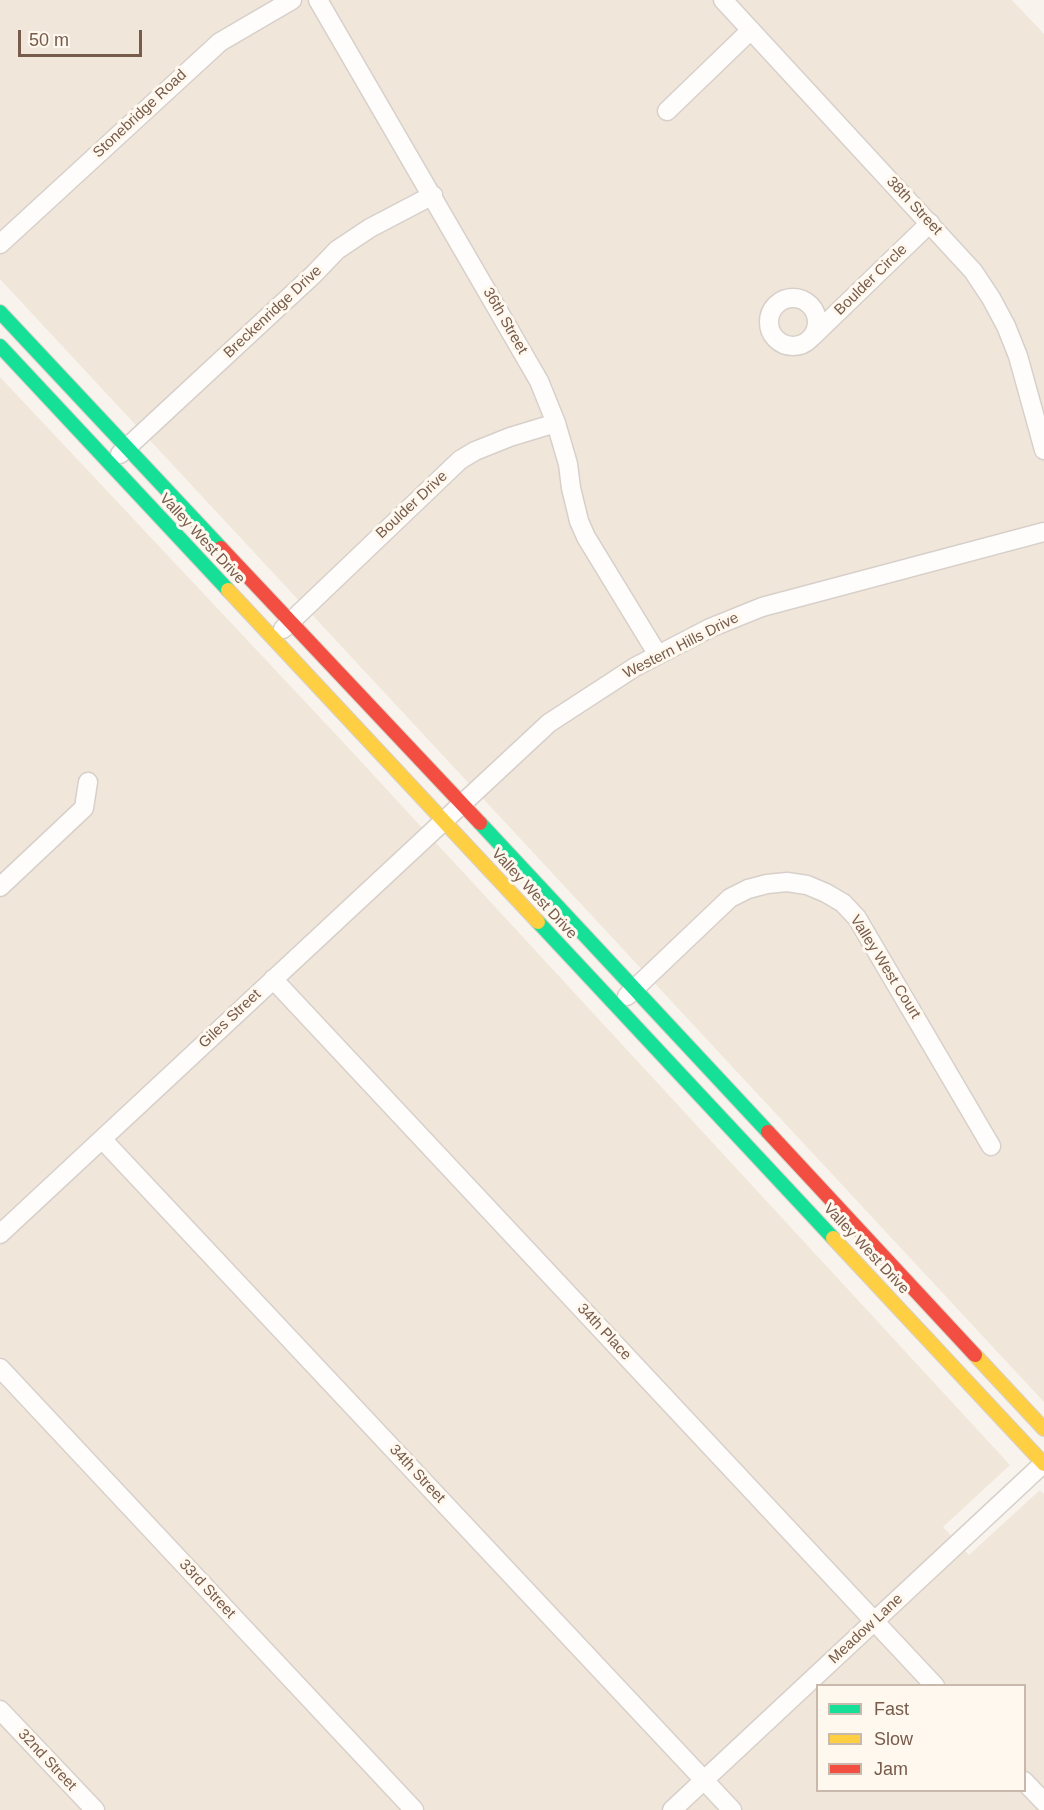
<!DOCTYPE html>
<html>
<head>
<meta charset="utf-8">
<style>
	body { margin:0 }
	#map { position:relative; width:1044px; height:1810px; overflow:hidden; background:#f8f3ec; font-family:Helvetica,sans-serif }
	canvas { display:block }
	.legend { position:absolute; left:816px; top:1684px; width:210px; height:108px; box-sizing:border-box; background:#fff8ee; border:2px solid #c9b9ad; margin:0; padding:8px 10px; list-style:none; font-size:18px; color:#775b4b }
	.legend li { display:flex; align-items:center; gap:12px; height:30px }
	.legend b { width:30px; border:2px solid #c9b9ad }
	.scale { position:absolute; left:18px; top:30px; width:124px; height:27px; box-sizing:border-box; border:3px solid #775b4b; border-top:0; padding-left:8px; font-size:18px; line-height:21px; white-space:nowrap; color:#775b4b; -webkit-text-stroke:4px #fff8ee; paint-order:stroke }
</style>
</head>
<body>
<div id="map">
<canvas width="1044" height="1810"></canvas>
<ul class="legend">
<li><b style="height:8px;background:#16e098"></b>Fast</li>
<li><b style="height:8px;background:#ffcf43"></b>Slow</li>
<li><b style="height:8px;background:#f24e42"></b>Jam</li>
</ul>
<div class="scale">50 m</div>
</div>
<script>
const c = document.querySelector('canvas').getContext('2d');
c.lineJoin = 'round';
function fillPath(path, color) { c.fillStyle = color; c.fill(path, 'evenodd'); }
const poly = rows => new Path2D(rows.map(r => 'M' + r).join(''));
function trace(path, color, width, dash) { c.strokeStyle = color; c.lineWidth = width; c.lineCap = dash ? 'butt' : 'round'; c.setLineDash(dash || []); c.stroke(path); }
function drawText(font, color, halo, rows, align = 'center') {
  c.font = font + ' Helvetica,sans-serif'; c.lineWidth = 6; c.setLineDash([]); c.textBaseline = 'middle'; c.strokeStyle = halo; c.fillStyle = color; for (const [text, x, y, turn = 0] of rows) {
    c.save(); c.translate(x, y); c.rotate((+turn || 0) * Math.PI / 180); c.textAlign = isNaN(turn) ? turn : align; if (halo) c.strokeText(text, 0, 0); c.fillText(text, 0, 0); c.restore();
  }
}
const residential = poly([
	[0,0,1012,0,1044,34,1044,1402,0,279],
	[0,377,342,741,1010,1465,943,1527,969,1555,1040,1490,1044,1494,1044,1810,0,1810],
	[818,1686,1024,1686,1024,1790,818,1790]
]);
const street = poly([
	[318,0,539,381,556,423,568,464,571,488,579,521,586,537,658,655],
	[723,0,973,271,991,298,1006,326,1018,356,1044,450],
	[667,111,751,30],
	[0,244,220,42,292,0],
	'769 322a24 24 0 1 1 48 0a24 24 0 1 1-48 0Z',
	[812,337,930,223],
	[120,454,313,275,337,250,370,228,433,195],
	[283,629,460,460,475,451,510,437,556,423],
	[0,887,84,808,88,782],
	[273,979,935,1686],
	[627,996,730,898,748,889,767,884,787,882,807,885,826,893,843,903,857,918,991,1146],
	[102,1139,732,1810],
	[0,1234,549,723,635,667,710,628,762,607,1044,532],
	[0,1368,414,1810],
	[0,1710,95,1810],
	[1024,1781,1044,1802],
	[672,1810,1044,1463]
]);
const fast = poly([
	[0,312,221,548],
	[0,346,228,590],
	[480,823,768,1132],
	[538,922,833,1238]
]);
const slow = poly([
	[228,590,538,922],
	[833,1238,1044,1464],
	[975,1355,1044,1429]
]);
const jam = poly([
	[221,548,480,823],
	[768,1132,975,1355]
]);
const streetNames = [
	["Stonebridge Road",140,114,-43],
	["38th Street",914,206,47],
	["Boulder Circle",871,280,-44],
	["Breckenridge Drive",273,312,-43],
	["36th Street",505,321,60],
	["Boulder Drive",412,505,-43],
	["Valley West Drive",202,539,47],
	["Western Hills Drive",681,646,-27],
	["Valley West Drive",534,894,47],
	["Valley West Court",885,967,58],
	["Giles Street",230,1019,-43],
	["Valley West Drive",866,1249,47],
	["34th Place",604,1332,47],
	["34th Street",417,1474,47],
	["33rd Street",207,1589,47],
	["Meadow Lane",866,1629,-43],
	["32nd Street",47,1760,47]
];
fillPath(residential, '#f1e6da');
trace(street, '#d7d0ca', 21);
trace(fast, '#d7d0c8', 16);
trace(slow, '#d7d0c8', 16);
trace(jam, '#d7d0c8', 16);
trace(street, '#fefdfc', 18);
trace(fast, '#16e098', 14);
trace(slow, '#ffcf43', 14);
trace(jam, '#f24e42', 14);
drawText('15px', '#775b4b', '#fff8ee', streetNames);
</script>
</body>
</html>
